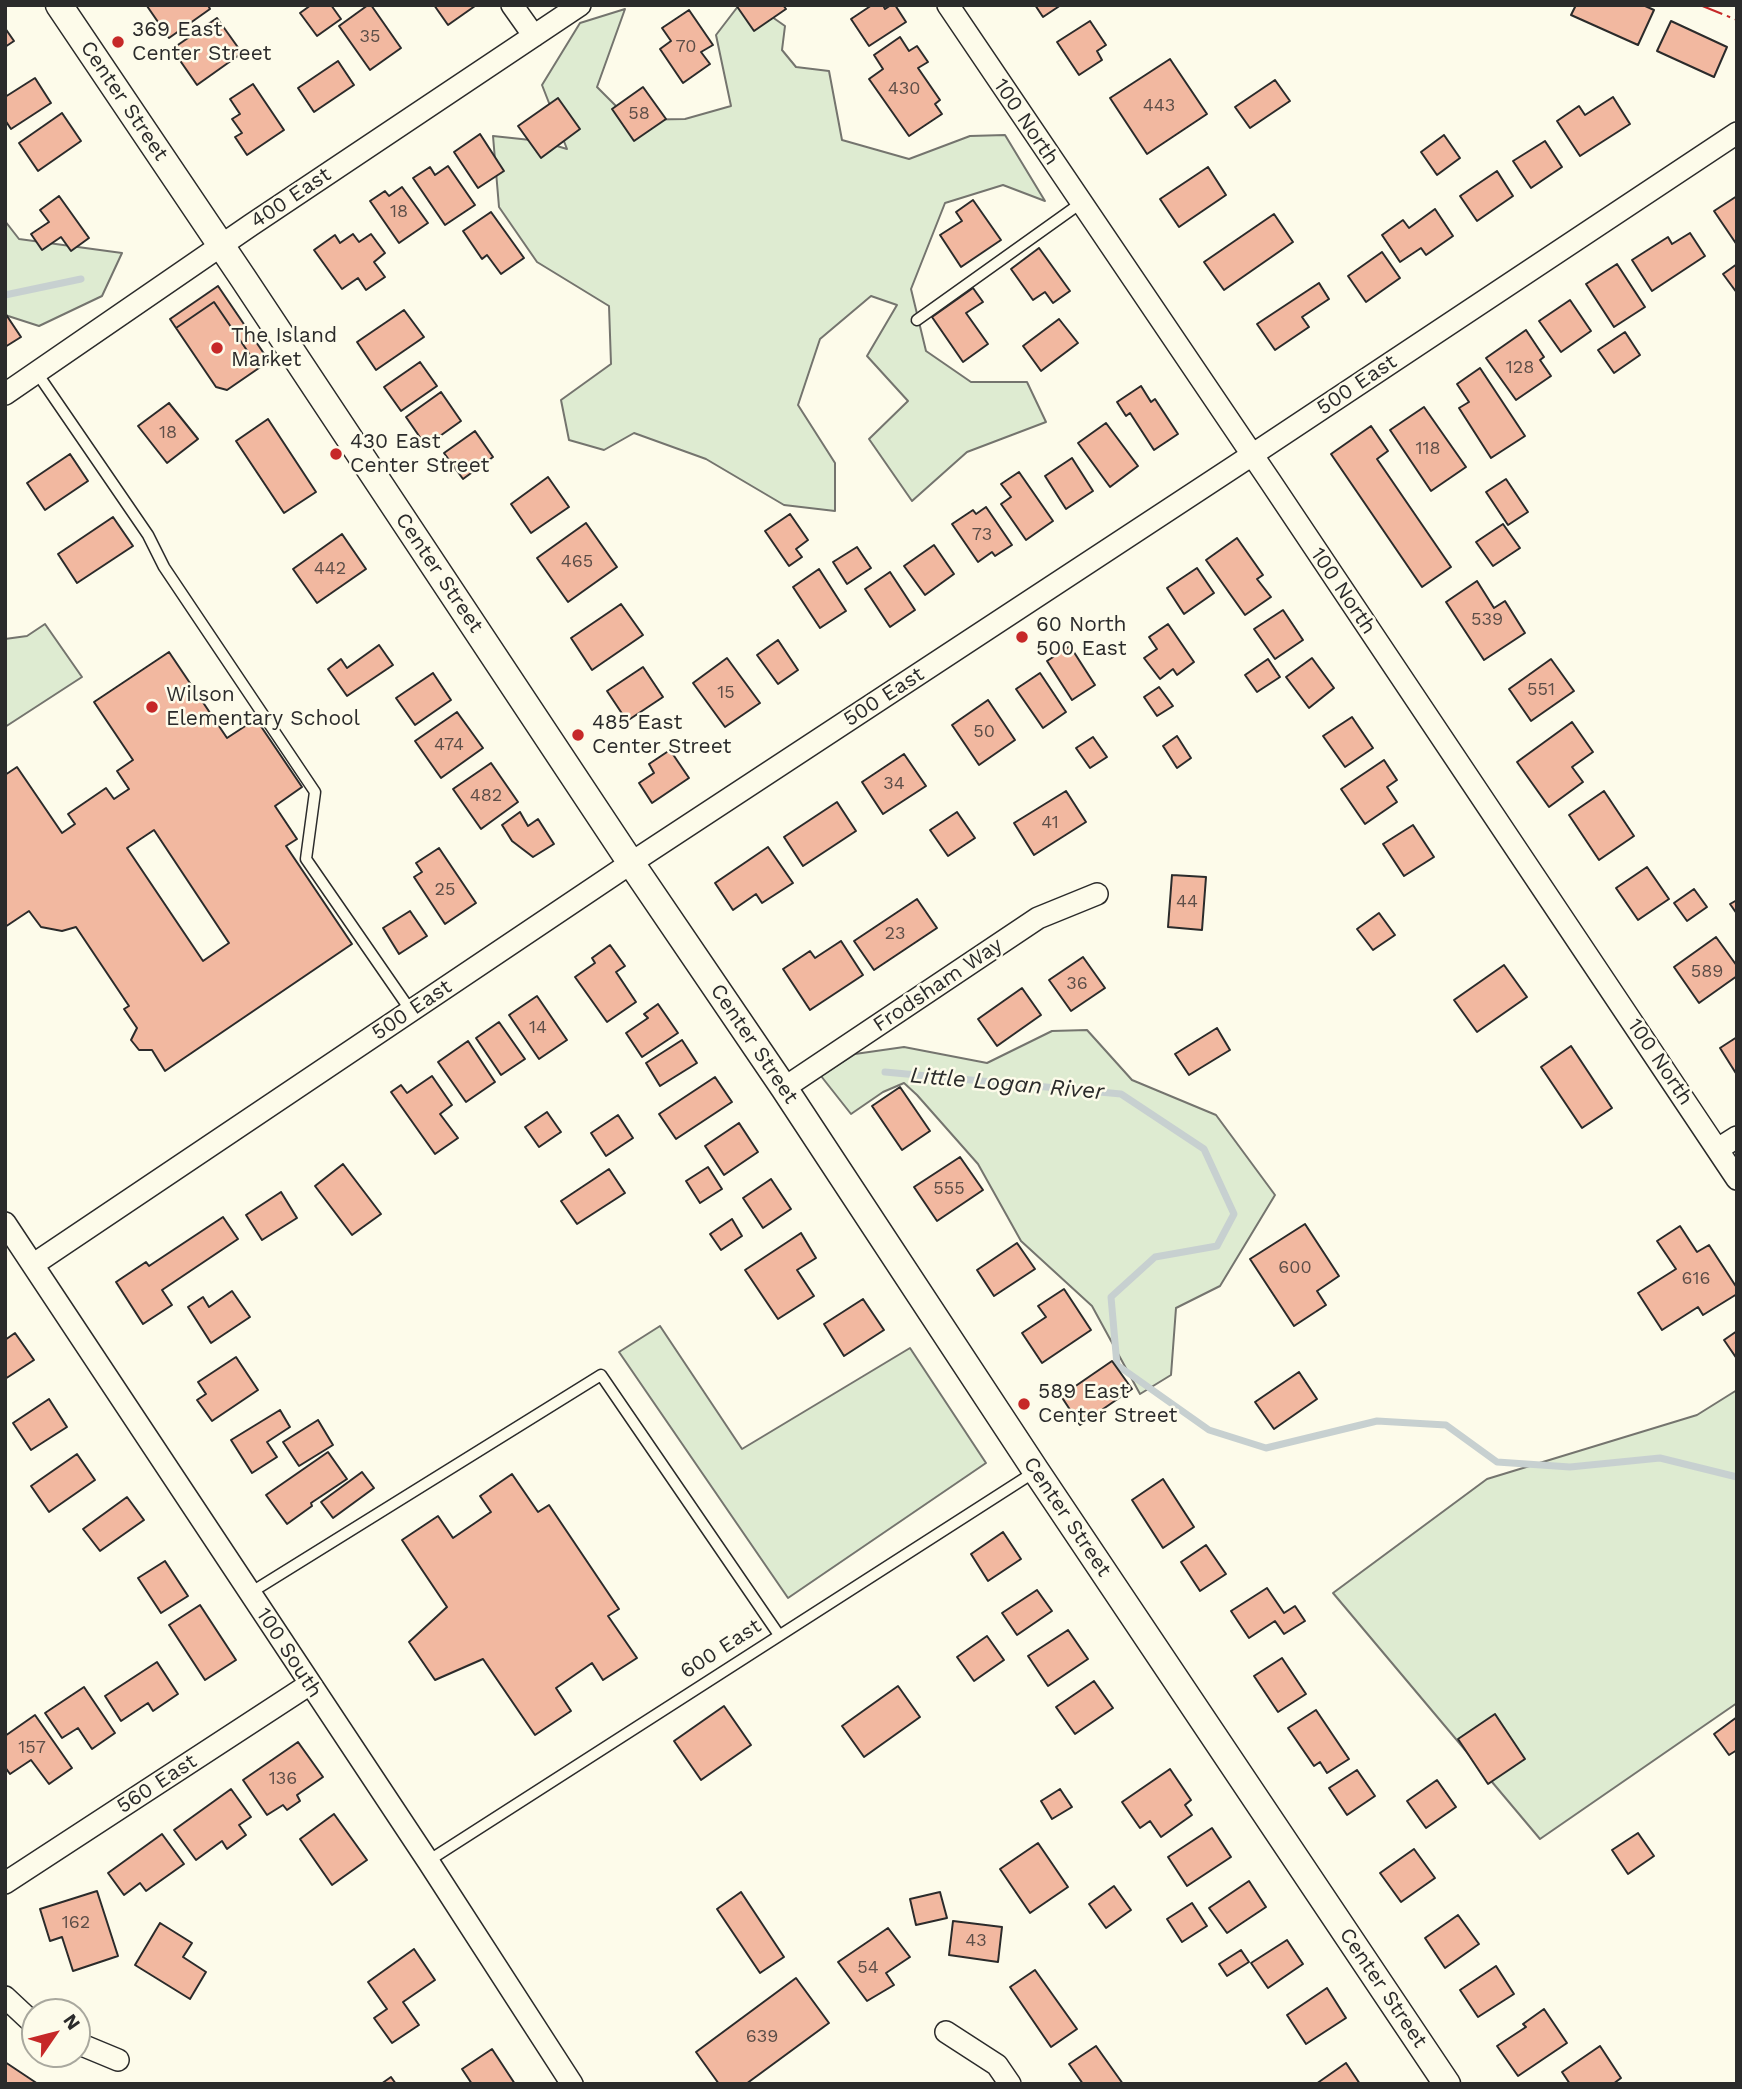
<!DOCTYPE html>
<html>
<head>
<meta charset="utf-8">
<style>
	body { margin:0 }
	#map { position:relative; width:1742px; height:2089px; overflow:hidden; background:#fdfbea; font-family:"Work Sans",sans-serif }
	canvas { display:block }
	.frame { position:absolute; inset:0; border:7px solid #2b2b2b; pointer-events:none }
	.north { position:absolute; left:21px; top:1998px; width:70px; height:70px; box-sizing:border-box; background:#fdfbea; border:2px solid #a9a89e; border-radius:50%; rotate:55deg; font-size:19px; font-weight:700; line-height:28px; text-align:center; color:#2b2b2b }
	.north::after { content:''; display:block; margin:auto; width:24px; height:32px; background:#c62828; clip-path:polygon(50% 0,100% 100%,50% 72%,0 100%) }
</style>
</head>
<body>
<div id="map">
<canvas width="1742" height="2089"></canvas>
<div class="frame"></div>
<div class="north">N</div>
</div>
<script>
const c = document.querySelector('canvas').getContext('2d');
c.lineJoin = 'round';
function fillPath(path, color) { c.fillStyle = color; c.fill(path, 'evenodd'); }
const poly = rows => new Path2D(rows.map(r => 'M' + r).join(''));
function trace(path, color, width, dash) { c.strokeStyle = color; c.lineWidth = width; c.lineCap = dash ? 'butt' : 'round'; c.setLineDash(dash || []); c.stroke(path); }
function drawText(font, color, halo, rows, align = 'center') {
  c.font = font + ' "Work Sans",sans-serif'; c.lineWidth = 5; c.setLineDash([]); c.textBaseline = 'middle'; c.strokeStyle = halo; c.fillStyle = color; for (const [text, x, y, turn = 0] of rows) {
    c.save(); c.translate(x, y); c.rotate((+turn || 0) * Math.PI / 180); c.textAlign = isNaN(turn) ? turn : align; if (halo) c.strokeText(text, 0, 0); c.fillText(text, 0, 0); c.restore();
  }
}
const green = poly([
	[739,5,755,5,785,26,782,50,796,67,829,71,842,140,909,159,970,136,1005,135,1045,201,1003,185,945,203,911,289,926,351,971,382,1027,382,1046,422,967,452,912,501,869,439,908,401,867,356,897,305,871,296,820,339,798,405,835,463,835,511,784,505,706,459,634,433,604,450,569,440,561,400,611,364,609,306,537,262,499,207,493,136,540,141,567,149,542,85,580,23,625,9,597,87,630,120,685,119,731,106,716,35,739,5],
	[5,221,19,239,122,253,102,296,39,326,5,315,5,221],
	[45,624,82,677,5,727,5,639,27,636,45,624],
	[1087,1030,1132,1080,1216,1115,1275,1195,1220,1286,1176,1308,1171,1375,1140,1394,1092,1306,1021,1241,978,1164,917,1095,904,1083,883,1092,851,1114,821,1076,855,1054,904,1047,987,1063,1052,1031,1087,1030],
	[660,1326,742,1449,910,1348,986,1463,788,1598,619,1352,660,1326],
	[1737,1390,1737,1703,1540,1839,1333,1593,1487,1479,1697,1415,1737,1390]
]);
const stream = poly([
	[5,295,81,279],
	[885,1072,1121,1094,1204,1149,1234,1214,1217,1246,1155,1257,1111,1297,1117,1365,1209,1430,1266,1448,1377,1421,1446,1425,1497,1462,1570,1467,1660,1458,1737,1477]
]);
const building = poly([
	[148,5,208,5,210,9,169,38,147,6,148,5],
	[311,5,331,5,341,19,317,36,300,13,311,5],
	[368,5,371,5,401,48,370,70,339,26,368,5],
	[434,5,474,5,475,6,448,25,434,5],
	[736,5,783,5,786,9,754,31,736,5],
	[872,5,883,5,885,9,891,5,895,5,906,22,869,46,851,19,872,5],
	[1035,5,1061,5,1043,17,1035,5],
	[1576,5,1643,5,1654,10,1638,45,1571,15,1576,5],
	[689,10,713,45,701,52,710,64,683,83,660,49,671,41,662,28,689,10],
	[217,18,242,53,197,85,172,49,217,18],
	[1090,21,1106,45,1097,51,1102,60,1079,75,1057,42,1090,21],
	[1671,21,1727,47,1714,77,1657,51,1671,21],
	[5,28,14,41,5,47,5,28],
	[900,37,909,51,917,46,928,62,918,68,940,100,935,104,942,114,909,136,869,79,883,69,874,55,900,37],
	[1170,59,1207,114,1147,154,1110,98,1170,59],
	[338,61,354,85,314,112,298,88,338,61],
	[35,78,51,103,11,129,5,120,5,97,35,78],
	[1275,80,1290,101,1250,128,1235,107,1275,80],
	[253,84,284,130,247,155,235,137,242,133,232,119,240,114,230,99,253,84],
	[643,87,666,119,634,141,612,109,643,87],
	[1613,97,1630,124,1580,156,1557,121,1579,106,1585,115,1613,97],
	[558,98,580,129,541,158,518,126,558,98],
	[62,113,81,141,38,171,19,143,62,113],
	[480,134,504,171,478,188,454,152,480,134],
	[1444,135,1460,158,1437,175,1421,152,1444,135],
	[1545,141,1562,167,1531,188,1513,161,1545,141],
	[448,166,475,205,445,225,413,178,430,167,435,175,448,166],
	[1208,167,1226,195,1179,227,1160,199,1208,167],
	[1497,171,1513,196,1477,221,1460,196,1497,171],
	[402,187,428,223,399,243,370,201,385,191,389,196,402,187],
	[59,196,89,238,71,251,61,237,42,250,31,234,49,222,40,210,59,196],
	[1737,196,1737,245,1714,211,1737,196],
	[973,200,1001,240,961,267,940,235,962,221,956,212,973,200],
	[1435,209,1453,236,1426,255,1421,248,1400,262,1382,235,1403,220,1409,228,1435,209],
	[491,212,524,258,501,274,487,255,482,259,463,231,491,212],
	[1274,214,1293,242,1224,290,1204,262,1274,214],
	[1690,233,1705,256,1652,291,1632,260,1668,237,1672,244,1690,233],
	[353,234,359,242,371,234,385,253,374,262,385,277,366,290,358,278,342,289,314,250,335,235,340,243,353,234],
	[1039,248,1070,291,1053,303,1045,292,1033,300,1011,269,1039,248],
	[1382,252,1400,278,1366,302,1348,276,1382,252],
	[1617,264,1645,307,1614,327,1586,284,1617,264],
	[1737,264,1737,293,1723,274,1737,264],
	[1319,283,1329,299,1302,317,1309,327,1275,350,1257,324,1319,283],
	[218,286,269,361,259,368,214,302,176,328,170,319,218,286],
	[973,288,983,302,966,313,988,344,963,362,932,317,973,288],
	[1570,300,1591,331,1561,352,1539,321,1570,300],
	[214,302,259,368,227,390,216,387,176,328,214,302],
	[404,310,424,337,376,370,357,342,404,310],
	[5,313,21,337,5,347,5,313],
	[1059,319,1078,343,1041,371,1023,346,1059,319],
	[1526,330,1544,357,1540,360,1551,376,1516,400,1486,358,1526,330],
	[1625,332,1640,355,1614,373,1598,350,1625,332],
	[420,362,437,386,401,411,384,387,420,362],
	[1480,368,1525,436,1491,458,1459,408,1469,402,1457,384,1480,368],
	[1141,386,1151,402,1155,399,1178,434,1154,450,1130,413,1126,416,1117,402,1141,386],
	[441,392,461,421,426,446,406,417,441,392],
	[169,403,198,439,167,463,138,426,169,403],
	[1424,407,1466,467,1431,491,1390,430,1424,407],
	[268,419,316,492,284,513,236,441,268,419],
	[1106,423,1138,466,1110,487,1078,443,1106,423],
	[1371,426,1388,451,1377,459,1451,567,1422,587,1331,454,1371,426],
	[475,431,493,457,463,479,444,453,475,431],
	[70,454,88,481,45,510,27,483,70,454],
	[1072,458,1093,491,1066,509,1045,476,1072,458],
	[1019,472,1053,521,1026,540,1001,504,1011,497,1001,484,1019,472],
	[548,477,569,507,531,533,511,504,548,477],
	[1506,479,1528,512,1508,525,1486,492,1506,479],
	[986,507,1012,545,995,556,992,552,978,562,952,524,973,510,976,514,986,507],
	[790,514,808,540,796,549,802,557,789,566,765,531,790,514],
	[113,517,133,546,77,583,58,554,113,517],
	[586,523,617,567,568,602,537,558,586,523],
	[1503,524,1520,548,1493,566,1476,542,1503,524],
	[342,534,366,569,317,603,293,569,342,534],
	[1237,538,1263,575,1257,579,1271,597,1245,615,1206,560,1237,538],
	[934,545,954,574,925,595,904,566,934,545],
	[857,547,871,568,847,584,833,562,857,547],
	[1197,568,1214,593,1184,614,1167,588,1197,568],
	[819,569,846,611,820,628,793,587,819,569],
	[890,572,915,610,890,627,865,589,890,572],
	[1477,581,1494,608,1505,601,1525,633,1484,660,1446,602,1477,581],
	[621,604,643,635,592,670,571,638,621,604],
	[1283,610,1303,640,1275,659,1254,629,1283,610],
	[1168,624,1194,662,1177,675,1173,669,1160,679,1144,658,1157,649,1149,637,1168,624],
	[778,640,798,670,778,684,757,655,778,640],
	[379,645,393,665,347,696,328,669,341,659,347,668,379,645],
	[1070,646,1095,685,1072,700,1047,661,1070,646],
	[169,652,227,738,256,719,302,787,275,806,297,839,286,846,352,944,165,1071,152,1050,139,1050,131,1040,137,1028,124,1009,129,1006,76,927,62,931,41,927,29,911,5,927,5,775,17,767,62,833,75,824,68,814,106,788,114,799,129,789,117,771,133,760,94,702,169,652],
	[154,830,229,943,203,961,127,848,154,830],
	[727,658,760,703,725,727,693,683,727,658],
	[1312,658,1334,688,1309,708,1286,677,1312,658],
	[1268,659,1280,677,1257,692,1245,675,1268,659],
	[1551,659,1574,691,1531,721,1509,689,1551,659],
	[643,667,663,697,627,721,607,691,643,667],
	[433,673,451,700,415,725,396,698,433,673],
	[1040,673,1066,712,1043,728,1016,689,1040,673],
	[1159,687,1173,706,1157,716,1144,697,1159,687],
	[988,700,1015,740,979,765,952,725,988,700],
	[457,712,483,748,441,778,415,741,457,712],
	[1352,717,1373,748,1345,767,1323,736,1352,717],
	[1572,722,1593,752,1572,767,1583,782,1549,807,1517,762,1572,722],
	[1177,736,1191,758,1177,768,1163,746,1177,736],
	[1093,737,1107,757,1090,768,1076,748,1093,737],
	[670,750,689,778,652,803,639,783,654,773,649,764,670,750],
	[904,754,926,786,883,814,862,782,904,754],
	[1384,760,1397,780,1387,787,1397,802,1365,824,1341,789,1384,760],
	[491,763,518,802,481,829,453,789,491,763],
	[1066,791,1086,822,1034,855,1014,823,1066,791],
	[1604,791,1634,836,1599,860,1569,815,1604,791],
	[837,802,856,831,803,866,784,837,837,802],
	[520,812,528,826,538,819,554,844,533,857,512,841,502,825,520,812],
	[957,812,975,838,948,856,930,830,957,812],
	[1413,825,1434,857,1404,876,1383,844,1413,825],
	[768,847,793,883,762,903,756,894,733,910,715,883,768,847],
	[439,848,476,903,445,924,414,877,422,872,416,863,439,848],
	[1647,867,1669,899,1638,920,1616,888,1647,867],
	[1172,875,1206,877,1202,930,1168,927,1172,875],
	[1694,889,1707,907,1687,921,1674,903,1694,889],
	[917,899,937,928,874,970,854,941,917,899],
	[1737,900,1737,914,1730,904,1737,900],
	[410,911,427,936,399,954,383,928,410,911],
	[1379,913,1395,935,1373,950,1357,929,1379,913],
	[1716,937,1737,966,1737,976,1699,1003,1674,967,1716,937],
	[841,941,863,975,810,1010,783,969,810,951,815,958,841,941],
	[610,945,625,966,616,972,636,1002,607,1022,575,977,595,963,592,958,610,945],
	[1083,957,1105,988,1071,1011,1049,980,1083,957],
	[1504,965,1527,997,1477,1032,1454,1000,1504,965],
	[1022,988,1041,1015,997,1046,978,1019,1022,988],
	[537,996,567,1040,539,1059,509,1015,537,996],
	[658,1004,678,1033,642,1057,626,1033,648,1018,644,1014,658,1004],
	[499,1022,525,1059,501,1075,476,1038,499,1022],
	[1217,1028,1230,1050,1189,1075,1175,1054,1217,1028],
	[1737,1037,1737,1075,1720,1048,1737,1037],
	[682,1040,697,1063,660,1086,646,1063,682,1040],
	[468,1041,495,1082,466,1102,438,1062,468,1041],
	[1571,1046,1612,1108,1582,1128,1541,1067,1571,1046],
	[432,1076,452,1105,440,1114,458,1138,435,1154,391,1092,401,1085,407,1093,432,1076],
	[715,1077,732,1102,676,1139,659,1114,715,1077],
	[900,1087,930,1131,902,1150,872,1106,900,1087],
	[547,1112,561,1132,539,1147,525,1127,547,1112],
	[618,1115,633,1138,606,1156,591,1133,618,1115],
	[739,1123,758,1152,724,1175,705,1146,739,1123],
	[960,1157,983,1190,937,1221,914,1187,960,1157],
	[343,1164,381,1214,352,1235,315,1186,343,1164],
	[708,1167,722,1189,700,1203,686,1181,708,1167],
	[609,1169,625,1193,577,1224,561,1201,609,1169],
	[771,1179,791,1209,763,1228,743,1198,771,1179],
	[281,1192,297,1218,262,1240,246,1215,281,1192],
	[223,1217,238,1239,162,1290,172,1305,143,1324,116,1282,146,1262,149,1266,223,1217],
	[732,1219,742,1236,721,1250,710,1234,732,1219],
	[1305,1224,1339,1276,1317,1291,1326,1305,1294,1326,1250,1259,1305,1224],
	[1680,1226,1697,1252,1709,1245,1737,1288,1737,1294,1703,1315,1698,1307,1662,1330,1638,1293,1676,1269,1657,1241,1680,1226],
	[801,1233,816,1258,797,1270,814,1296,778,1319,745,1270,801,1233],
	[1017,1243,1035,1269,994,1296,977,1270,1017,1243],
	[1064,1289,1091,1330,1042,1363,1022,1333,1046,1317,1038,1306,1064,1289],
	[232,1291,250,1317,211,1343,188,1307,203,1297,209,1307,232,1291],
	[863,1299,884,1330,844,1356,824,1324,863,1299],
	[1737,1331,1737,1359,1724,1340,1737,1331],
	[15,1333,34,1360,5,1379,5,1340,15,1333],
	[236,1357,258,1390,212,1421,197,1400,206,1394,198,1382,236,1357],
	[1112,1361,1132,1389,1080,1425,1061,1396,1112,1361],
	[1299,1372,1317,1399,1274,1429,1255,1402,1299,1372],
	[49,1399,67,1427,31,1450,13,1423,49,1399],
	[280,1410,290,1427,267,1442,277,1457,252,1473,231,1440,280,1410],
	[318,1420,333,1445,299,1466,283,1442,318,1420],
	[328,1452,347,1479,311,1503,312,1506,287,1524,266,1495,328,1452],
	[77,1454,95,1480,49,1512,31,1486,77,1454],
	[362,1472,374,1488,333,1518,321,1502,362,1472],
	[512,1474,538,1512,549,1505,619,1609,608,1616,637,1658,603,1680,592,1663,556,1688,571,1711,535,1735,483,1659,435,1680,409,1642,447,1607,402,1540,438,1516,453,1538,491,1512,480,1496,512,1474],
	[1163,1479,1194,1527,1163,1548,1132,1500,1163,1479],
	[127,1497,144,1520,100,1551,83,1529,127,1497],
	[1003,1532,1021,1559,988,1581,971,1554,1003,1532],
	[1206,1545,1226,1574,1200,1591,1181,1562,1206,1545],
	[165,1561,188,1596,161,1613,138,1578,165,1561],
	[1267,1588,1284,1613,1295,1606,1305,1621,1284,1634,1275,1621,1249,1638,1231,1611,1267,1588],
	[1037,1590,1052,1611,1017,1635,1002,1613,1037,1590],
	[200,1605,236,1660,205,1680,169,1625,200,1605],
	[1068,1630,1088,1659,1048,1686,1028,1656,1068,1630],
	[987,1636,1004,1660,974,1681,957,1657,987,1636],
	[1282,1658,1306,1694,1278,1712,1254,1676,1282,1658],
	[157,1662,178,1694,153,1711,148,1703,121,1721,105,1696,157,1662],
	[1094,1681,1113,1708,1075,1734,1056,1707,1094,1681],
	[898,1686,920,1717,864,1757,842,1726,898,1686],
	[84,1687,115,1733,92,1749,78,1728,62,1738,45,1713,84,1687],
	[724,1706,751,1745,701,1780,674,1741,724,1706],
	[1316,1710,1349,1759,1327,1773,1320,1762,1314,1766,1288,1728,1316,1710],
	[1495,1714,1525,1759,1488,1784,1458,1739,1495,1714],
	[35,1715,72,1768,49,1784,31,1760,10,1774,5,1767,5,1736,35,1715],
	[1737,1717,1737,1750,1729,1755,1714,1734,1737,1717],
	[298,1742,323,1777,297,1795,300,1801,287,1810,283,1805,267,1815,243,1780,298,1742],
	[1170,1769,1191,1800,1185,1805,1192,1815,1161,1837,1150,1821,1140,1828,1122,1802,1170,1769],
	[1357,1770,1375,1796,1347,1815,1329,1788,1357,1770],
	[1437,1780,1456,1807,1426,1828,1407,1801,1437,1780],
	[231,1789,251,1817,239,1825,246,1835,227,1849,222,1841,196,1860,174,1830,231,1789],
	[1060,1789,1072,1807,1052,1819,1041,1801,1060,1789],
	[334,1814,367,1860,332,1885,300,1839,334,1814],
	[1212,1828,1231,1857,1187,1886,1168,1857,1212,1828],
	[1638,1833,1654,1856,1628,1874,1612,1850,1638,1833],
	[162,1834,184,1864,146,1891,140,1883,124,1895,108,1873,162,1834],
	[1038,1843,1068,1887,1030,1913,1000,1869,1038,1843],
	[1414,1849,1435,1878,1401,1902,1380,1873,1414,1849],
	[1249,1881,1266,1907,1227,1933,1209,1908,1249,1881],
	[1114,1886,1131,1910,1106,1928,1089,1904,1114,1886],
	[97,1891,118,1956,73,1971,62,1937,50,1941,40,1909,97,1891],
	[741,1892,784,1957,760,1973,717,1909,741,1892],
	[940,1892,947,1918,916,1925,910,1899,940,1892],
	[1192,1903,1207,1926,1182,1942,1167,1919,1192,1903],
	[1458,1915,1479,1944,1445,1968,1425,1938,1458,1915],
	[953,1921,1002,1927,998,1962,949,1955,953,1921],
	[160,1923,192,1943,183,1957,206,1972,190,1999,135,1965,160,1923],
	[888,1928,910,1957,886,1973,894,1985,867,2001,838,1962,888,1928],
	[1287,1940,1303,1964,1268,1988,1251,1963,1287,1940],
	[414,1949,435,1980,403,2002,419,2025,392,2043,374,2018,387,2009,368,1982,414,1949],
	[1241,1950,1249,1962,1227,1976,1219,1964,1241,1950],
	[1496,1966,1514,1994,1478,2017,1460,1990,1496,1966],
	[1035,1970,1077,2029,1051,2047,1010,1987,1035,1970],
	[796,1978,829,2023,746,2084,719,2084,696,2052,796,1978],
	[1327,1988,1346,2018,1306,2044,1287,2015,1327,1988],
	[1544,2009,1567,2043,1518,2076,1497,2046,1526,2027,1523,2024,1544,2009],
	[1096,2046,1123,2084,1083,2084,1069,2064,1096,2046],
	[1600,2046,1621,2078,1613,2084,1570,2084,1562,2072,1600,2046],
	[492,2049,515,2084,472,2084,462,2069,492,2049],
	[5,2062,38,2084,5,2084,5,2062],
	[1346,2063,1360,2084,1316,2084,1346,2063],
	[391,2077,396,2084,381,2084,391,2077]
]);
const service = poly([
	[917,320,1081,203],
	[37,373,148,535,164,567,315,792,306,859,411,1011],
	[250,1593,601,1375,779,1635],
	[428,1861,1036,1471]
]);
const minor = poly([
	[512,5,534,36],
	[948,5,1270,481,1737,1179],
	[5,394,251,225,580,5],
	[784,1088,1038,918,1097,894],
	[1718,1149,1737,1137],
	[5,1223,428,1861,572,2084],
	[34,1264,631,863,1252,455,1737,133],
	[5,1883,310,1684],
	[5,1997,35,2025],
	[946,2032,997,2065,1010,2084],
	[77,2043,118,2060]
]);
const tertiary = poly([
	[59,5,243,278,631,863,784,1088,1036,1471,1447,2084]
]);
const power = poly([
	[1700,5,1737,20]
]);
const markers = [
	[118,42,7,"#c62828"],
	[217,348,7,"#c62828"],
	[336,454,7,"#c62828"],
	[1022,637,7,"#c62828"],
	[152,707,7,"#c62828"],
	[578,735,7,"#c62828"],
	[1024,1404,7,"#c62828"]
];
const numberNames = [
	["35",370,37],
	["70",686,47],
	["430",904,89],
	["443",1159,106],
	["58",639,114],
	["18",399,212],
	["128",1520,368],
	["18",168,433],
	["118",1428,449],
	["73",982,535],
	["465",577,562],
	["442",330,569],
	["539",1487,620],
	["551",1541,690],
	["15",726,693],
	["50",984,732],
	["474",449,745],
	["34",894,784],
	["482",486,796],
	["41",1050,823],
	["25",445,890],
	["44",1187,902],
	["23",895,934],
	["589",1707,972],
	["36",1077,984],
	["14",538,1028],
	["555",949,1189],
	["600",1295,1268],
	["616",1696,1279],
	["157",32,1748],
	["136",283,1779],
	["162",76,1923],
	["43",976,1941],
	["54",868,1968],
	["639",762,2037]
];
const poiNames = [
	["369 East",132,30],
	["Center Street",132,54],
	["The Island",231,336],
	["Market",231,360],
	["430 East",350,442],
	["Center Street",350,466],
	["60 North",1036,625],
	["500 East",1036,649],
	["Wilson",166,695],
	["Elementary School",166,719],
	["485 East",592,723],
	["Center Street",592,747],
	["589 East",1038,1392],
	["Center Street",1038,1416]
];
const streetNames = [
	["Center Street",124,101,56],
	["100 North",1026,122,56],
	["400 East",291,198,-34],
	["500 East",1357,385,-34],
	["Center Street",439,573,56],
	["100 North",1343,591,56],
	["500 East",884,697,-33],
	["Frodsham Way",938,985,-34],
	["500 East",412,1010,-34],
	["Center Street",754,1044,56],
	["100 North",1660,1062,56],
	["Center Street",1067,1517,56],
	["600 East",721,1649,-33],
	["100 South",289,1653,57],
	["560 East",157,1784,-33],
	["Center Street",1383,1988,56]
];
const waterNames = [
	["Little Logan River",1007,1084,5]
];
fillPath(green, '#deebd1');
trace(green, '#74746e', 2);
trace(stream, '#c7d0d0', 7);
fillPath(building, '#f2b8a0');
trace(building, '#2b2b2b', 2);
trace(service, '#2b2b2b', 13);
trace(minor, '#2b2b2b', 24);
trace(tertiary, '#2b2b2b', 29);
trace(service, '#fdfbea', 10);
trace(minor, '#fdfbea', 21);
trace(tertiary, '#fdfbea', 26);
trace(power, '#c62828', 2, [24, 5, 3.5, 5]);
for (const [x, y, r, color] of markers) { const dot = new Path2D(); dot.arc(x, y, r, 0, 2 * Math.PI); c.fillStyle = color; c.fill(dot); trace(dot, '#fdfbea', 2.5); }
drawText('18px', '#5d4e48', null, numberNames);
drawText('21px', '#2b2b2b', '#fdfbea', poiNames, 'left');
drawText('21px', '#2b2b2b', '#fdfbea', streetNames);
drawText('italic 23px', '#2b2b2b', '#fdfbea', waterNames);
</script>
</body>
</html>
